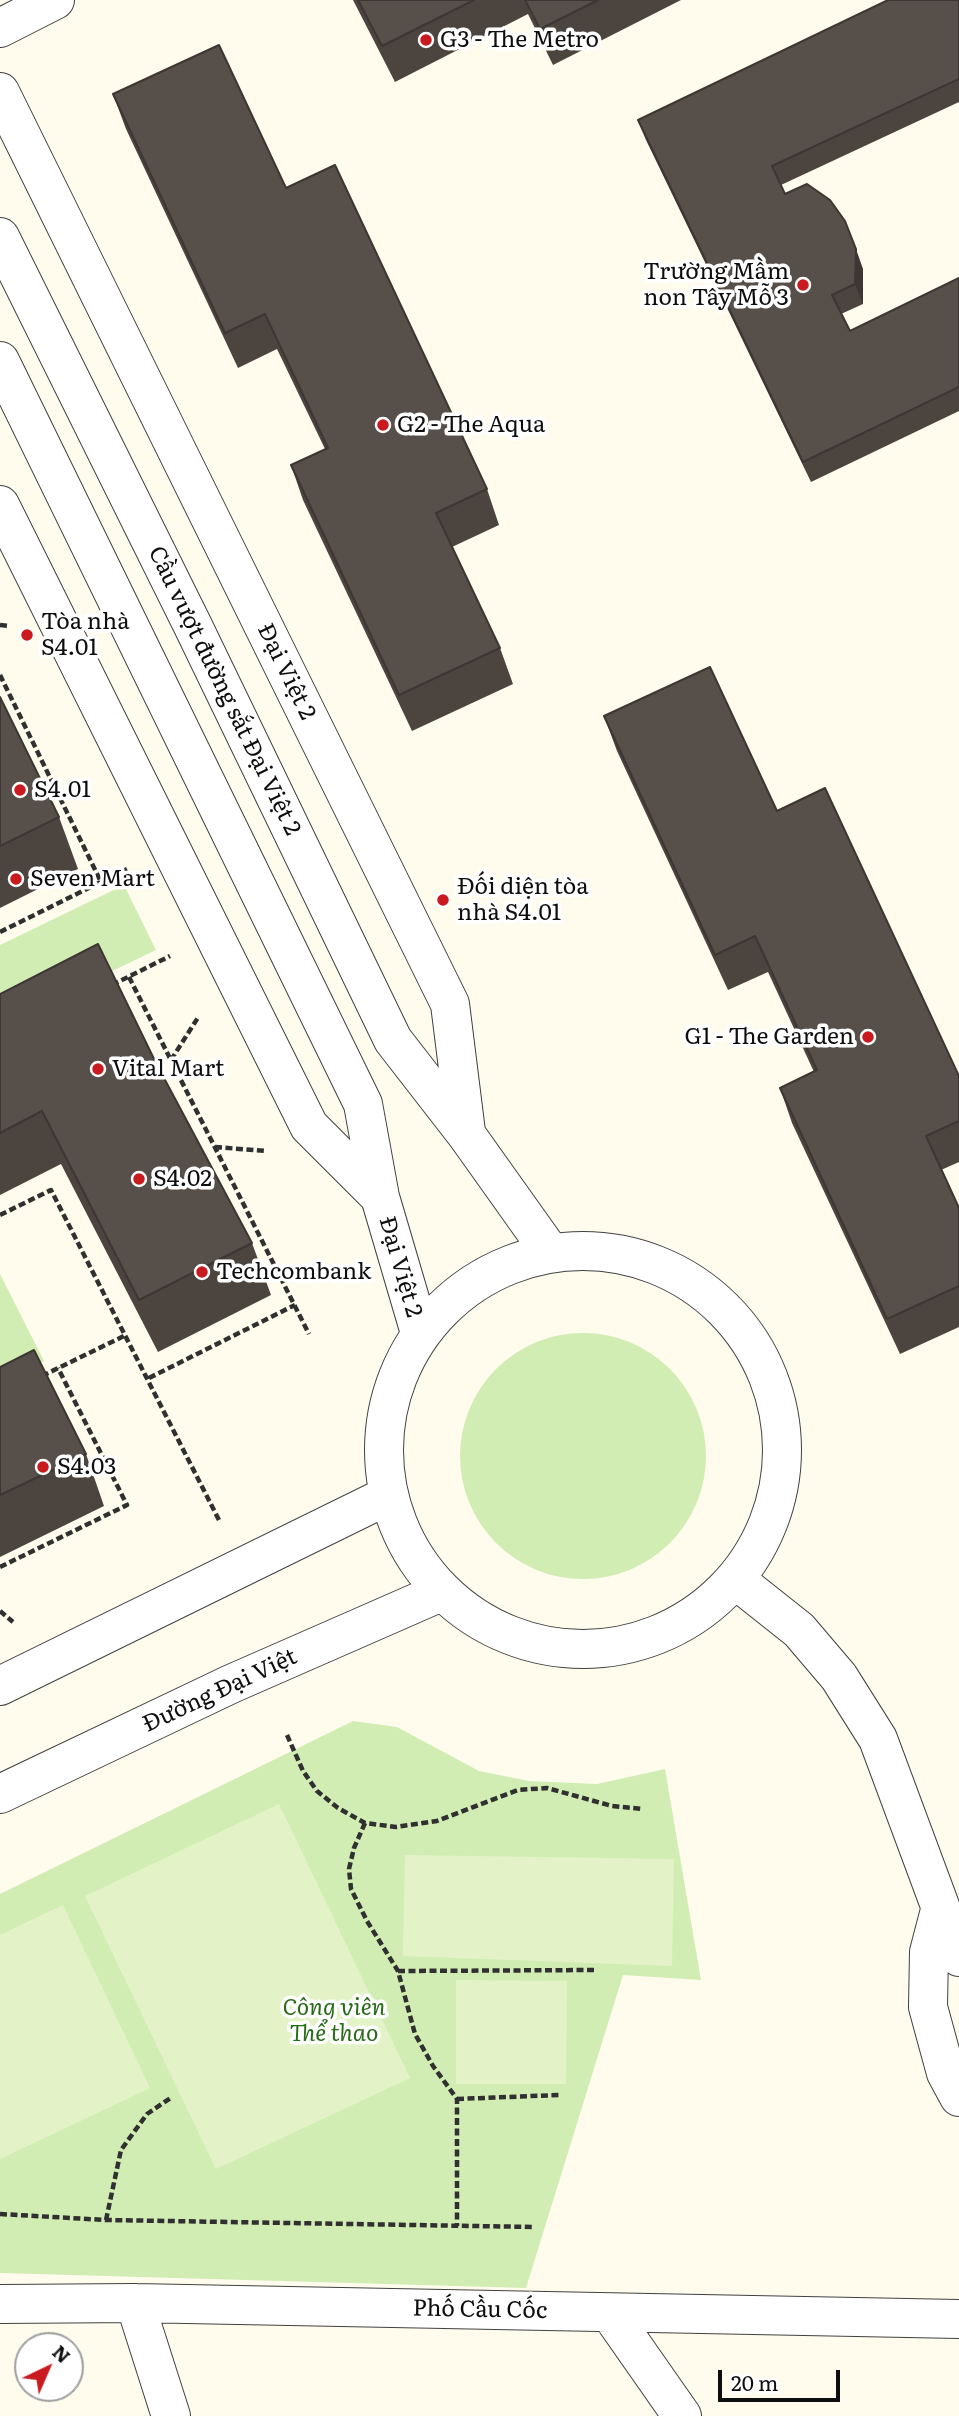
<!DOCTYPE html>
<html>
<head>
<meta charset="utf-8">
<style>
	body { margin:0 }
	#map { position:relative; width:959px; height:2416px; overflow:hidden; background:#fffcee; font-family:Literata,serif }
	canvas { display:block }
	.north { position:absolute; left:14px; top:2332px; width:70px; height:70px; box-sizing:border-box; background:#fff; border:2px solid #9f9f9f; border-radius:50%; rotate:44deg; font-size:19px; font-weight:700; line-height:28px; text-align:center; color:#0e0e0e }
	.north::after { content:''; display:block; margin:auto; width:24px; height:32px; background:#c91a1f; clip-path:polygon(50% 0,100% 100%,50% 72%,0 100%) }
	.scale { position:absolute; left:718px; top:2370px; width:122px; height:32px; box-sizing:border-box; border:4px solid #0e0e0e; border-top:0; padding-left:9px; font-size:21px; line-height:24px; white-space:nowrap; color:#0e0e0e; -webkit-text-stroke:5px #fff; paint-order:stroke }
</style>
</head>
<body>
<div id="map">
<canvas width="959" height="2416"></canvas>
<div class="north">N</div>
<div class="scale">20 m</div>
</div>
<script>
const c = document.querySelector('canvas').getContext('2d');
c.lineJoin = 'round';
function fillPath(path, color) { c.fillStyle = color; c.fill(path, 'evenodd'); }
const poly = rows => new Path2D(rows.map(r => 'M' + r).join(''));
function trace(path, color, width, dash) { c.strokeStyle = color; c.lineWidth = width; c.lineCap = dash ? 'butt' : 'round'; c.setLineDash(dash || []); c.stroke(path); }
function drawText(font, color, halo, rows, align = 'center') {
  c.font = font + ' Literata,serif'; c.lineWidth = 7; c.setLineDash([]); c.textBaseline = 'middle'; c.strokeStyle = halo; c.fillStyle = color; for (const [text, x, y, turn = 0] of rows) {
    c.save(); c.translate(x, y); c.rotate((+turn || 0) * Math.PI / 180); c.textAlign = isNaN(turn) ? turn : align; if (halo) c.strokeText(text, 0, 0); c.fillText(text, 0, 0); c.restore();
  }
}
const green = poly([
	[124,885,156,950,0,1025,0,945],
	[0,1274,44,1361,0,1382],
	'460 1456a123 123 0 1 1 246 0a123 123 0 1 1-246 0Z',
	[353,1721,397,1727,479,1771,529,1781,597,1784,665,1769,701,1980,623,1975,526,2288,0,2273,0,1894]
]);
const pitch = poly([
	[279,1804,410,2078,216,2169,85,1896],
	[405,1855,674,1859,672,1966,403,1956],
	[63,1905,150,2088,0,2159,0,1935],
	[456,1980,567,1981,566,2084,456,2084]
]);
const path = poly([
	[0,625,9,626],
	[0,675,101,882],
	[0,932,127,869],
	[129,977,309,1334],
	[112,985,170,956],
	[171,1060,199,1016],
	[215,1147,266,1151],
	[0,1215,51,1190,220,1522],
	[42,1376,126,1335],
	[149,1378,295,1305],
	[0,1567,127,1505,58,1368],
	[0,1611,13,1622],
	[287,1735,303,1771,317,1791,338,1808,365,1823,396,1827,437,1821,518,1790,547,1788,612,1806,643,1809],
	[365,1823,354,1848,349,1869,351,1889,367,1921,398,1971,415,2034,433,2066,457,2099,457,2226],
	[398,1971,595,1970],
	[457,2099,559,2095],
	[0,2214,106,2220,535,2227],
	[106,2220,121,2150,147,2114,172,2097]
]);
const minor = poly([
	[0,28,55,0],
	[0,92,450,1004,466,1132],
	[0,237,192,624,393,1040,466,1134,550,1252],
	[0,361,363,1104,380,1197,420,1333],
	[0,505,309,1126,380,1197],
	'384 1450a199 199 0 1 1 398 0a199 199 0 1 1-398 0Z',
	[736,1580,799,1630,839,1677,878,1739,959,1957],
	[0,1686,387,1496],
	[0,1794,231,1684,441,1592],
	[940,1910,929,1952,928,2007,946,2073,959,2097],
	[135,2303,171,2416],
	[0,2304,135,2303,959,2319],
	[610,2313,682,2416]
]);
const wall = poly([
	[353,0,681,0,553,65,528,14,395,82],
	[959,0,959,102,781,185,785,194,863,269,863,304,841,314,850,331,959,278,959,411,811,482,646,140,638,120],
	[113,94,286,188,487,489,499,525,452,547,500,648,513,684,412,731,303,500,291,465,325,449,277,349,238,368,126,129],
	[0,697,59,817,78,869,0,908],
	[604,716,777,811,959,1076,959,1162,941,1170,959,1208,959,1327,900,1354,792,1123,780,1088,814,1072,768,972,728,990,617,751],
	[0,994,156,1063,252,1243,271,1295,158,1352,61,1164,0,1195],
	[0,1367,86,1454,104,1506,0,1557]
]);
const shadedWall = poly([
	[856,249,863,269,863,304,855,284]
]);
const building = poly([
	[358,0,474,0,382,46,358,0],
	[525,0,598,0,540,29,525,0],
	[888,0,959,0,959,79,772,166,785,194,807,184,830,200,845,221,856,249,855,284,832,295,850,331,959,278,959,387,803,462,638,120,888,0],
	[219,45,286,188,335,165,487,489,436,513,500,648,399,695,291,465,328,448,265,314,225,333,113,94,219,45],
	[710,667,777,811,825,788,959,1076,959,1121,926,1136,959,1208,959,1286,887,1319,780,1088,817,1070,755,936,715,955,604,716,710,667],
	[0,697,59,817,0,846,0,697],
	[98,944,156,1063,252,1243,139,1300,42,1111,0,1133,0,994,98,944],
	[34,1350,86,1454,0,1495,0,1367,34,1350]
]);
const markers = [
	[426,40,7,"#c91a1f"],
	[803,285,7,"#c91a1f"],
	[383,425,7,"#c91a1f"],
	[27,635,7,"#c91a1f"],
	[20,790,7,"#c91a1f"],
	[16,879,7,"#c91a1f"],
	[443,900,7,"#c91a1f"],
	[868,1037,7,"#c91a1f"],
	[98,1069,7,"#c91a1f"],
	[139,1179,7,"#c91a1f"],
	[202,1272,7,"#c91a1f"],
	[43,1467,7,"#c91a1f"]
];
const poiNames = [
	["G3 - The Metro",440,40],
	["Trường Mầm",789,272,"right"],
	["non Tây Mỗ 3",789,298,"right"],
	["G2 - The Aqua",397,425],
	["Tòa nhà",41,622],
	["S4.01",41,648],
	["S4.01",34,790],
	["Seven Mart",30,879],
	["Đối diện tòa",457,887],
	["nhà S4.01",457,913],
	["G1 - The Garden",854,1037,"right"],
	["Vital Mart",112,1069],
	["S4.02",153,1179],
	["Techcombank",216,1272],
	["S4.03",57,1467]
];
const streetNames = [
	["Đại Việt 2",286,672,64],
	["Cầu vượt đường sắt Đại Việt 2",224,691,64],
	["Đại Việt 2",400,1267,74],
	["Đường Đại Việt",220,1691,-25],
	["Phố Cầu Cốc",480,2310,1]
];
const parkNames = [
	["Công viên",334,2008],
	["Thể thao",334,2034]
];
fillPath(green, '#d1edb4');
fillPath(pitch, '#e3f3c7');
trace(minor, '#414141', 40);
trace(path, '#303030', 4.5, [7, 3.5]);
trace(minor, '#fff', 38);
fillPath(wall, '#4b443f');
fillPath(shadedWall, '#3d3733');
fillPath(building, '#574f49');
trace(building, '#3d3733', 2);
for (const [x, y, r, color] of markers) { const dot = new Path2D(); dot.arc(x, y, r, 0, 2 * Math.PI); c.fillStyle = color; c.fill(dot); trace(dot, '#fff', 2.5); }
drawText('23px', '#0e0e0e', '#fff', poiNames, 'left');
drawText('23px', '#0e0e0e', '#fff', streetNames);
drawText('italic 23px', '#286b18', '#fff', parkNames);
</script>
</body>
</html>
